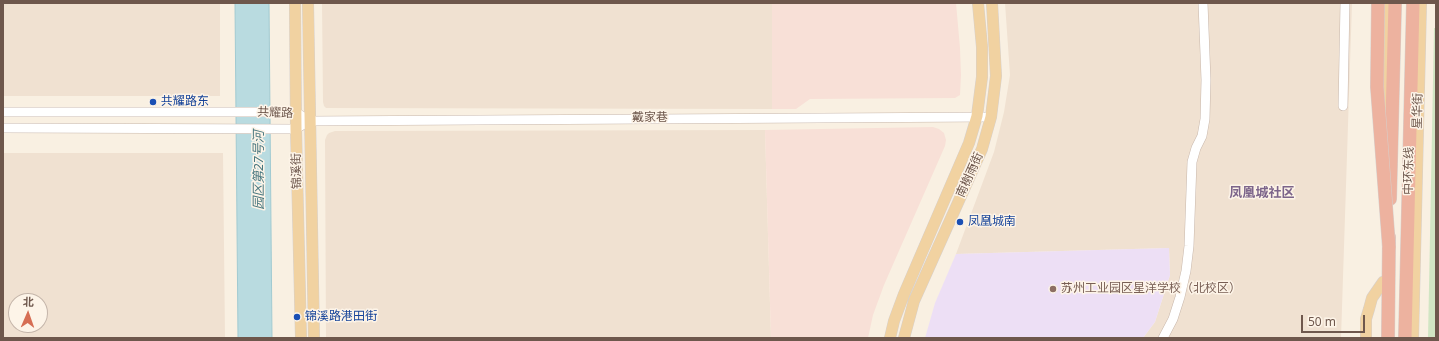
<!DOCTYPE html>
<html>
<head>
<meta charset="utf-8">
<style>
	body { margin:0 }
	#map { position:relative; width:1439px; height:341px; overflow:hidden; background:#f9f0e2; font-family:"Noto Sans","Noto Sans SC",sans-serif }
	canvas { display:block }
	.frame { position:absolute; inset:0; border:4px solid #6e574c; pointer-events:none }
	.north { position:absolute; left:8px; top:293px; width:40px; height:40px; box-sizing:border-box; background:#fdf4e8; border:1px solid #c4b5aa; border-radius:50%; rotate:2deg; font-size:11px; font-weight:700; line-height:16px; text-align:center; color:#6e574c }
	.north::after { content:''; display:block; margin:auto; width:14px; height:18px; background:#d66e54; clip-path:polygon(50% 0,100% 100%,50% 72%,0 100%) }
	.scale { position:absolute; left:1301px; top:315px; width:64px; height:18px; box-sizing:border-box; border:2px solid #6e574c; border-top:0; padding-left:5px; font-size:12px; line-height:14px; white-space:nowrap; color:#6e574c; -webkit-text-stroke:3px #fdf4e8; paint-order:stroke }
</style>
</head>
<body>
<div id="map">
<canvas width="1439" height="341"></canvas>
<div class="frame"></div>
<div class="north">北</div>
<div class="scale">50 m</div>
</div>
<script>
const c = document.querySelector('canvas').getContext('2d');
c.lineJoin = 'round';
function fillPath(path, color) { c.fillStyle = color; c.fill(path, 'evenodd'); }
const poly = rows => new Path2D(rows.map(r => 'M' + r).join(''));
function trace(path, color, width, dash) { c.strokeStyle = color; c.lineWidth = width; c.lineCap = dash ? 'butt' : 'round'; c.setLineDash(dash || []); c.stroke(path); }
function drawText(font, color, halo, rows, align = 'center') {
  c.font = font + ' "Noto Sans","Noto Sans SC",sans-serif'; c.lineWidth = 3; c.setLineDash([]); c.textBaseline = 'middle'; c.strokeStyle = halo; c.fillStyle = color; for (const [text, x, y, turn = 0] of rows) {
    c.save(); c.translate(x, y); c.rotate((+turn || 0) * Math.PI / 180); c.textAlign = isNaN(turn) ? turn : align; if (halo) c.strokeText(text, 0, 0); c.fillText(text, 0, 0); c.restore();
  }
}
const residential = poly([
	[3,3,220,3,220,96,3,96],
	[322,3,772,3,772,109,326,108,324,106,323,102],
	[1005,3,1352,3,1341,338,1143,338,1155,322,1170,275,1169,248,956,254,994,152,1004,112,1010,75],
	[765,130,771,338,326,338,325,140,327,135,329,133,335,131],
	[3,153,223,153,225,338,3,338],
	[16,301,40,301,40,325,16,325]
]);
const commercial = poly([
	[772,3,956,3,960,48,961,75,960,95,955,98,810,99,796,109,772,109],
	[933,127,939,129,944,133,946,140,945,146,884,285,873,315,868,338,771,338,765,130]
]);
const education = poly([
	[1169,248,1170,275,1155,322,1143,338,925,338,935,303,956,254]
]);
const green = poly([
	[1434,28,1436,28,1436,338,1428,338]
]);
const water = poly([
	[235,3,269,3,272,338,238,338,235,3]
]);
const minor = poly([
	[1343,106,1345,3],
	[3,112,296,112,309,121],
	[309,121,991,117],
	[3,128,296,129,309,121],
	[1163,338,1173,319,1180,297,1186,271,1189,246,1192,162,1196,148,1202,136,1205,119,1206,80,1203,3]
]);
const major = poly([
	[295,3,296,129,301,338],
	[308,3,314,338],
	[1385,118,1387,3],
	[890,338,894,321,904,294,969,143,977,116,982,77,982,47,978,3],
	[904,338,914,301,982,149,991,117,996,76,992,3],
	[1366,338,1366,319,1369,309,1372,298,1383,282],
	[1413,338,1421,3]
]);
const highway = poly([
	[1390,199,1395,3],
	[1388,338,1389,237],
	[1405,338,1413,3]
]);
const highwayBridge = poly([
	[1378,3,1377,87,1389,247]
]);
const markers = [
	[153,102,4,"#1a4fb4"],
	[960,222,4,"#1a4fb4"],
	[1053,289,4,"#8d6e63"],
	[297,317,4,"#1a4fb4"]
];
const transitNames = [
	["共耀路东",161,102],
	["凤凰城南",968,222],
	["锦溪路港田街",305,317]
];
const streetNames = [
	["星华街",1418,111,-89],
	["共耀路",275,113,2],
	["戴家巷",650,118],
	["锦溪街",297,171,-91],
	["中环东线",1409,171,-89],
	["南榭雨街",970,175,-66]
];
const educationNames = [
	["苏州工业园区星洋学校（北校区）",1061,289]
];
const waterNames = [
	["园区第27号河",259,170,-90]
];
const neighbourhoodNames = [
	["凤凰城社区",1262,193]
];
fillPath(residential, '#f0e1d1');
fillPath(commercial, '#f8e0d7');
fillPath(education, '#eddff5');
fillPath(green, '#d1e5c3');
fillPath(water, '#b9dbe0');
trace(water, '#a1cad1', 1);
trace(minor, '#c8b7ab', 10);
trace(major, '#d6d0cd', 12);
trace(highway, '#d6d0cd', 14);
trace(minor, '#fff', 9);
trace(major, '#f1d2a1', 11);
trace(highway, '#edb29f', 13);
trace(highwayBridge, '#d6d0cd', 14, []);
trace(highwayBridge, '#edb29f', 13);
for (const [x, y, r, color] of markers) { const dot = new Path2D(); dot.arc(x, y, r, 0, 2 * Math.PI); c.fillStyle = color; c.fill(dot); trace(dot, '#fdf4e8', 1.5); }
drawText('12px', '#164399', '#fdf4e8', transitNames, 'left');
drawText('12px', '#6e574c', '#fdf4e8', streetNames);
drawText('12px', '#785e54', '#fdf4e8', educationNames, 'left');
drawText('italic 13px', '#48777f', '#fdf4e8', waterNames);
drawText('bold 13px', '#7c648a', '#fdf4e8', neighbourhoodNames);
</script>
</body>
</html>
